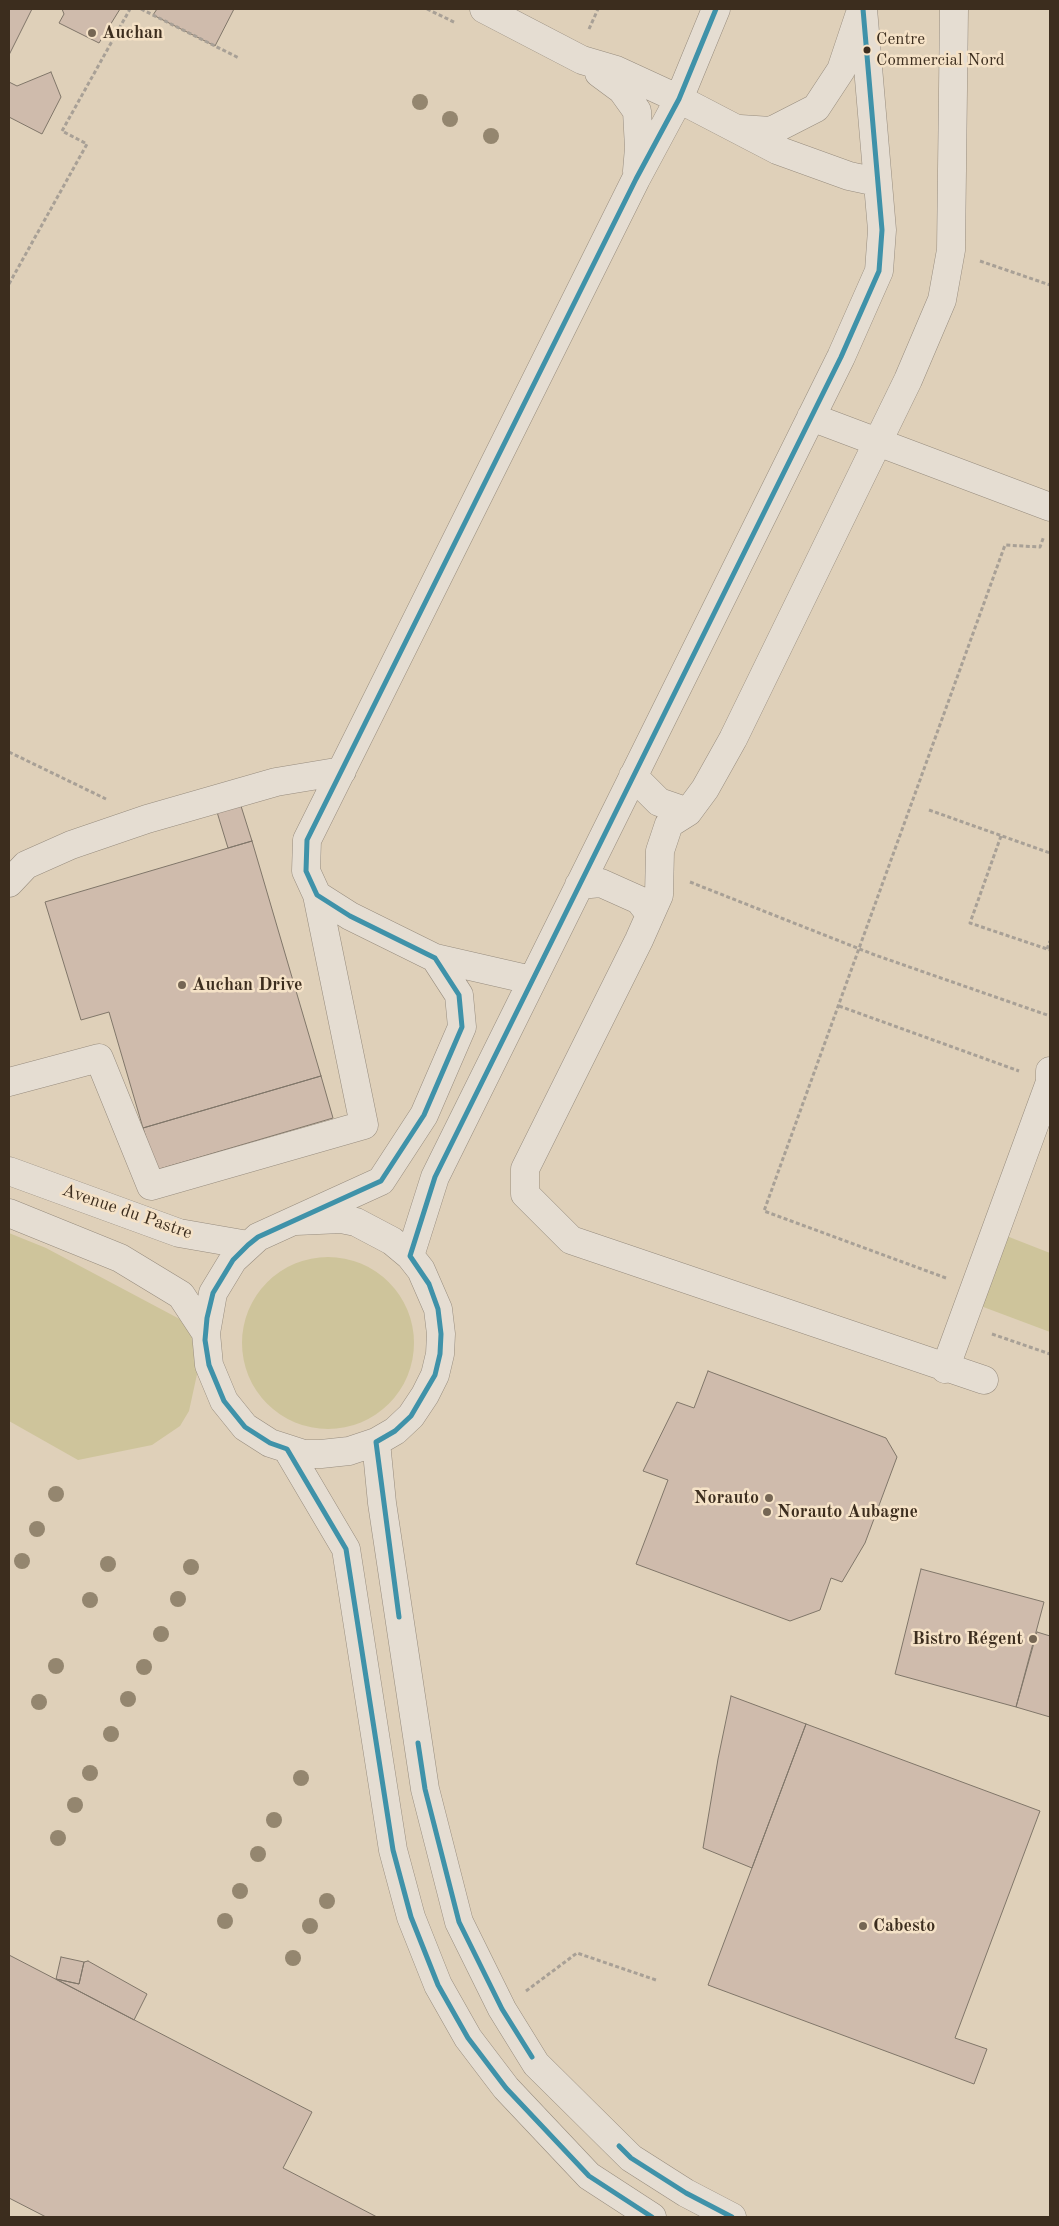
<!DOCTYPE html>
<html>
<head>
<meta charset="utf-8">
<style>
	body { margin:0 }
	#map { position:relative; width:1059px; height:2226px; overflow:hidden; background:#dfd0b9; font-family:"Old Standard TT",serif }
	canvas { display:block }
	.frame { position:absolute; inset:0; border:10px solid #3c2d1e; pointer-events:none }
</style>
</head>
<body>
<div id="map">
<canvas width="1059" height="2226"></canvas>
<div class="frame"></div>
</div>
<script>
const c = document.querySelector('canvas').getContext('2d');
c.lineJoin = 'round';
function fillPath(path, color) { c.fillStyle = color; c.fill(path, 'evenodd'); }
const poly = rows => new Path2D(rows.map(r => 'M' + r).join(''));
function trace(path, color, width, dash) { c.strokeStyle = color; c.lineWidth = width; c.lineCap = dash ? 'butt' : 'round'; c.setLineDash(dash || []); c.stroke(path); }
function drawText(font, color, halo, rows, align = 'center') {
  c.font = font + ' "Old Standard TT",serif'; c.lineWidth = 5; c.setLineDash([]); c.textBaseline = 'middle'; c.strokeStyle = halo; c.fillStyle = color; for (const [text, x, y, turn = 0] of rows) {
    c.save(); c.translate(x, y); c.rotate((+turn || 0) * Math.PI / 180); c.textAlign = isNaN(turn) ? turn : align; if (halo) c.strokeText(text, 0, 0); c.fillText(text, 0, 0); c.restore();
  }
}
const green = poly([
	[9,1233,46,1248,206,1333,189,1411,180,1426,152,1445,78,1460,9,1421],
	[1004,1235,1050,1253,1050,1332,978,1305],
	'242 1343a86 86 0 1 1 172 0a86 86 0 1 1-172 0Z'
]);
const building = poly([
	[9,9,32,9,9,55,9,9],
	[62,9,120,9,99,43,59,23,64,14,62,9],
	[157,9,234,9,215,46,153,15,157,9],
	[51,72,61,97,42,134,9,117,9,82,17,86,51,72],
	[241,806,252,841,228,848,217,812,241,806],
	[252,841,321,1076,143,1128,109,1012,81,1020,45,902,252,841],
	[321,1076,333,1118,156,1170,143,1128,321,1076],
	[708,1371,886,1438,897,1457,865,1543,842,1582,831,1578,820,1610,790,1621,636,1564,668,1480,643,1471,677,1402,694,1408,708,1371],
	[921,1569,1044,1602,1016,1707,895,1674,921,1569],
	[1037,1632,1050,1636,1050,1717,1016,1707,1037,1632],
	[731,1696,806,1724,752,1868,703,1848,718,1759,731,1696],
	[806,1724,1040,1811,955,2038,987,2049,974,2084,708,1985,806,1724],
	[9,1955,312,2112,283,2168,377,2217,46,2217,9,2198,9,1955],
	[61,1957,84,1962,79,1984,56,1979,61,1957],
	[88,1961,147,1994,134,2020,56,1979,79,1984,84,1962,88,1961]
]);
const path = poly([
	[141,9,239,58],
	[427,9,456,23],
	[589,29,598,9],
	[980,261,1050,285],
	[9,284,87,144,62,131,130,9],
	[9,752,106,799],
	[929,810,1050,853],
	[1001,836,970,923,1050,950],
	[690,882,875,955,1050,1016],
	[1047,949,1050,941],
	[839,1006,1019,1071],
	[946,1278,764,1211,1005,545,1040,547,1044,536],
	[992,1334,1050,1354],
	[526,1991,577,1953,656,1980]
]);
const minor = poly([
	[484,9,582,60,616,70,679,99,777,150,849,176,877,182],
	[954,9,951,250,942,300,908,380,733,739,705,789,688,812,669,824,660,851,659,895,639,940,525,1169,525,1194,571,1240,984,1380],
	[599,73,622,90,637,111,639,148,637,171],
	[740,129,771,131,816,108,841,70,859,16],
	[811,417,1050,507],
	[633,776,659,802,688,812],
	[9,883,26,865,71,845,147,819,276,782,342,771],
	[579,885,601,883,639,900,650,914],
	[435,958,531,980],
	[9,1082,99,1058,151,1186,364,1125,317,895],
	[9,1171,179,1233,248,1245],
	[9,1213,120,1258,181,1295,206,1333],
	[296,1221,341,1219,356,1222,392,1241,410,1256,421,1270,438,1309,441,1334,440,1354,435,1375,425,1395,411,1416,395,1431,376,1442,349,1451,321,1454,304,1454,270,1443,245,1427,224,1401,209,1365,206,1333,213,1293,233,1260,258,1237,381,1181,424,1115,462,1027,459,995,435,958,350,916,317,895,306,871,307,840,636,179,679,99,716,9],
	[410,1256,435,1177,841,357,879,271,882,230,863,9],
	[945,1369,1050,1082,1050,1071],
	[376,1442,382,1503,425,1789,459,1922,502,2009,536,2064,631,2158,686,2193,732,2217],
	[287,1449,346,1549,393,1850,411,1917,438,1985,468,2038,506,2088,589,2176,652,2217]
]);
const bus1 = poly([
	[399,1617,376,1442,395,1431,411,1416,435,1375,440,1354,441,1334,438,1309,429,1284,410,1256,435,1177,841,357,879,271,882,230,863,9],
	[418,1743,425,1789,459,1922,502,2009,532,2057],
	[619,2146,631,2158,686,2193,732,2217],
	[652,2217,589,2176,506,2088,468,2038,438,1985,411,1917,393,1850,346,1549,287,1449,270,1443,245,1427,224,1401,209,1365,205,1340,207,1318,213,1293,233,1260,248,1245,258,1237,381,1181,424,1115,462,1027,459,995,435,958,350,916,317,895,306,871,307,840,636,179,679,99,716,9]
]);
const trees = [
	[420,102],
	[450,119],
	[491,136],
	[56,1494],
	[37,1529],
	[22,1561],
	[108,1564],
	[191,1567],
	[178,1599],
	[90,1600],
	[161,1634],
	[56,1666],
	[144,1667],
	[128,1699],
	[39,1702],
	[111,1734],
	[90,1773],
	[301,1778],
	[75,1805],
	[274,1820],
	[58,1838],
	[258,1854],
	[240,1891],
	[327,1901],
	[225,1921],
	[310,1926],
	[293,1958]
];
const markers = [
	[92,33,5,"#756654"],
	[867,50,4.5,"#3c2d1e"],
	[182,985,5,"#756654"],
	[769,1498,5,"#756654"],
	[767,1512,5,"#756654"],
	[1033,1639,5,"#756654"],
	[863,1926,5,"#756654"]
];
const busNames = [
	["Centre",876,40],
	["Commercial Nord",876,61]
];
const poiNames = [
	["Auchan",102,33],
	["Auchan Drive",192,985],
	["Norauto",759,1498,"right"],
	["Norauto Aubagne",777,1512],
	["Bistro Régent",1023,1639,"right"],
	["Cabesto",873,1926]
];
const streetNames = [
	["Avenue du Pastre",127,1212,19]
];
fillPath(green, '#cec49b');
fillPath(building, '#cfbbac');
trace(building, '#807669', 1);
trace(minor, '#978c7e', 29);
trace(path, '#a8a096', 3, [4, 2.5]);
trace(minor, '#e5ddd2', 28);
trace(bus1, '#3f92a9', 5);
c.fillStyle = '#94866f';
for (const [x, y] of trees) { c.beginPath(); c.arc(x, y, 8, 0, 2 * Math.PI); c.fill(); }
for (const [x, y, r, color] of markers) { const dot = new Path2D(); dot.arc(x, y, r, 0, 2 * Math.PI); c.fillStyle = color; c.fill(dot); trace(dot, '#f5e2c7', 2); }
drawText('17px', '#3c2d1e', '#f5e2c7', busNames, 'left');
drawText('bold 18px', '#3c2d1e', '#f5e2c7', poiNames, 'left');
drawText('18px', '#3c2d1e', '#f5e2c7', streetNames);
</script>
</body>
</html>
